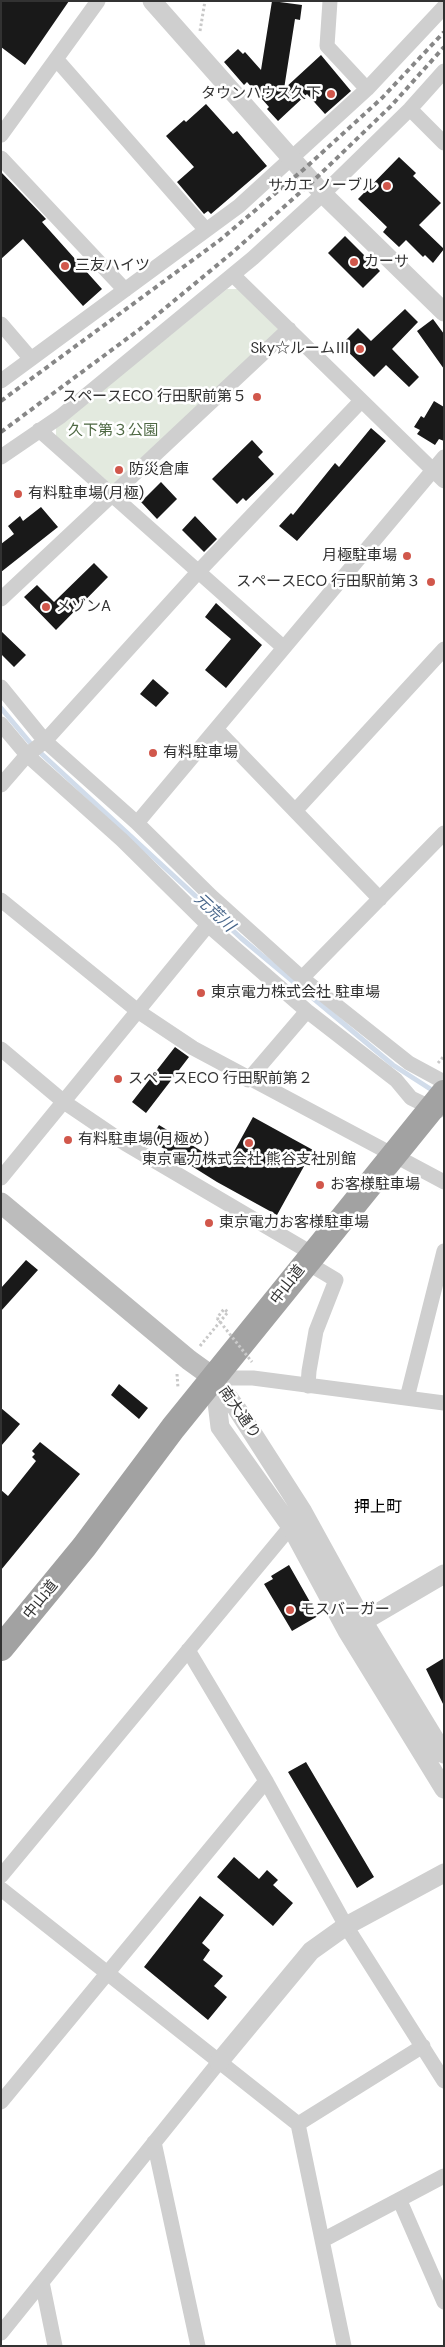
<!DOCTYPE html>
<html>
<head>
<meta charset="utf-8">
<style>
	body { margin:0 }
	#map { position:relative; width:445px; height:2347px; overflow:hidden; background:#fff; font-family:"DM Sans",sans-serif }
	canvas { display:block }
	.frame { position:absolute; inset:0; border:2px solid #323232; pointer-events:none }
</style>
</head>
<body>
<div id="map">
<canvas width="445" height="2347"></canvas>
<div class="frame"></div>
</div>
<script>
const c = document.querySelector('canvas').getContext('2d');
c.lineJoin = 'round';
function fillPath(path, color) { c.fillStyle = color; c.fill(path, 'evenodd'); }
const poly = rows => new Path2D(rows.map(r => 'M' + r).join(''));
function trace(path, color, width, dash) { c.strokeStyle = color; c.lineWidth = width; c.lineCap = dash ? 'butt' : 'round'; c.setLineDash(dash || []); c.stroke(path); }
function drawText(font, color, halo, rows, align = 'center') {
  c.font = font + ' "DM Sans","Noto Sans JP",sans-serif'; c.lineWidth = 5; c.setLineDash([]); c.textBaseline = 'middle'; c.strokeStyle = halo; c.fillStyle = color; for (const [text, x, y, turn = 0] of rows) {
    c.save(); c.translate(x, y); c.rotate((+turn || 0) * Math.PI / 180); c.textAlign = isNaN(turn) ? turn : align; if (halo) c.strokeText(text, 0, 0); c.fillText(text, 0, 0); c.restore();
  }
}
const green = poly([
	[227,289,238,289,279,330,112,485,56,437,56,428]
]);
const stream = poly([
	[1,708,32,745,241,938,393,1065,435,1092]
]);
const building = poly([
	[1,1,69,1,25,65,1,47],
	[272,1,302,5,300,20,295,19,284,89,321,55,351,91,325,114,307,94,278,121,267,109,269,107,247,82,244,85,224,62,238,49,243,54,245,52,261,70],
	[206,104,233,134,237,131,267,166,211,214,208,211,204,214,177,182,194,167,166,136,184,120,186,122],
	[399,157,416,173,413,176,441,203,419,225,444,249,433,263,425,255,423,257,406,240,399,247,383,232,387,227,358,199],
	[1,172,46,219,42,222,102,289,83,306,23,239,1,259],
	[345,236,380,271,363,288,328,253],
	[405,309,418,322,392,349,419,377,409,387,386,365,374,377,341,345,358,328,371,341],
	[433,319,444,334,444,369,417,331],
	[434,401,444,407,444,441,439,439,435,445,417,434,420,430,414,427,421,416,424,418],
	[371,428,386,441,297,541,279,526,291,513,293,515,335,463,339,467],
	[252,440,263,452,258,457,274,474,246,501,243,498,237,504,212,479],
	[161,482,177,499,157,519,141,502],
	[41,507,58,527,1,572,1,544,14,534,8,526,20,516,23,521],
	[195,516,217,539,204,552,182,530],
	[94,563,108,577,56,630,24,597,37,585,54,602],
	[216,603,262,645,226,688,205,670,231,639,205,617],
	[1,631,26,655,14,667,1,654],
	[153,679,169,693,156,707,140,694],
	[175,1047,189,1057,146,1113,132,1102],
	[253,1117,313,1150,277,1215,217,1182,150,1140,159,1125,226,1166],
	[26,1260,38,1270,1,1311,1,1288],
	[119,1384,148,1408,139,1419,111,1395],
	[1,1408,20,1424,1,1446],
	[40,1442,80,1474,1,1570,1,1490,8,1496,36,1461,32,1457,35,1454,32,1451],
	[289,1565,318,1616,292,1631,264,1584,273,1579,271,1576],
	[444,1658,444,1706,426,1669],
	[306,1762,374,1877,357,1888,288,1772],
	[234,1857,259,1879,267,1870,278,1880,273,1885,293,1903,273,1926,217,1877],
	[200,1896,224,1915,202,1943,210,1950,203,1960,223,1976,214,1986,227,1997,208,2020,144,1967]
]);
const path = poly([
	[200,31,205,1],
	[438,1063,444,1056],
	[200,1346,228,1312,224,1309,217,1318],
	[177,1374,178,1388]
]);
const minor = poly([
	[330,1,327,46,367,89],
	[57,60,206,230],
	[410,109,444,143],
	[1,135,98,1],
	[1,158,125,290],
	[233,275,444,481],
	[1,324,31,359],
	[1,381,239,206,367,89,444,7],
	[39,430,283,647],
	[1,457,61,416,253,258,323,194,410,109,444,71],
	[1,599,289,329],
	[1,687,45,741,137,823,211,896,302,978,409,1063,444,1082],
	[1,724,27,755,122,840,208,925,307,1011,396,1080,411,1098,438,1111],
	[216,729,380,899],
	[1,785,27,755,45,741,199,571,361,401],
	[295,811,444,649],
	[137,823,444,457],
	[1,900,139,1012,193,1048,444,1182],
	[302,978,444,833],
	[1,1049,64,1102,126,1144,313,1254],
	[248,1080,307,1011],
	[1,1178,208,925],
	[306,1262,336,1280,316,1331,309,1371,308,1386],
	[214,1378,253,1378,444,1403],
	[407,1398,444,1251],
	[188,1650,266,1781,346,1926,444,2081],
	[1,1876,297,1519],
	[1,1889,298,2124,344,2346],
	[1,2102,266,1781],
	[298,2124,423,2046],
	[154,2142,198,2346],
	[400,2201,444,2302],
	[323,2240,444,2176],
	[42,2282,55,2346],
	[1,2333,219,2062]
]);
const tertiary = poly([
	[152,1,323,194,444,312],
	[214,1378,220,1427,291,1527,347,1631,444,1789],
	[215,1379,237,1409,303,1512,363,1621,444,1754],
	[352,1628,444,1574],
	[219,2062,311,1951,346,1926,444,1873]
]);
const secondary = poly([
	[1,1203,189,1360,214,1378]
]);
const trunk = poly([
	[1,1648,84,1547,173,1428,444,1093]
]);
const rail = poly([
	[1,401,220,240,303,170,382,98,444,32],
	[1,432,140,329,233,252,312,182,391,106,444,47]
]);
const pathBridge = poly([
	[217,1318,252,1362]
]);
const markers = [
	[331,94,5,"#d1574b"],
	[387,186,5,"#d1574b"],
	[354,262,5,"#d1574b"],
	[65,266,5,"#d1574b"],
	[360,349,5,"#d1574b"],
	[257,397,5,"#d1574b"],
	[119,470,5,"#d1574b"],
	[18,494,5,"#d1574b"],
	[407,556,5,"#d1574b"],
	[431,582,5,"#d1574b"],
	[46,607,5,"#d1574b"],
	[153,753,5,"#d1574b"],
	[201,993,5,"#d1574b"],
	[118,1079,5,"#d1574b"],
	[68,1140,5,"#d1574b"],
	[249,1143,5,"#d1574b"],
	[320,1185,5,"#d1574b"],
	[209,1223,5,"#d1574b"],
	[290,1610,5,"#d1574b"]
];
const poiNames = [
	["タウンハウス久下",321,94,"right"],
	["サカエ ノーブル",377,186,"right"],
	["カーサ",364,262],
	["三友ハイツ",75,266],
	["Sky☆ルームⅢ",350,349,"right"],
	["スペースECO 行田駅前第５",247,397,"right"],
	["防災倉庫",129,470],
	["有料駐車場(月極)",28,494],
	["月極駐車場",397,556,"right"],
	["スペースECO 行田駅前第３",421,582,"right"],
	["メゾンA",56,607],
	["有料駐車場",163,753],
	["東京電力株式会社 駐車場",211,993],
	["スペースECO 行田駅前第２",128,1079],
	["有料駐車場(月極め)",78,1140],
	["東京電力株式会社 熊谷支社別館",249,1160,"center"],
	["お客様駐車場",330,1185],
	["東京電力お客様駐車場",219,1223],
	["モスバーガー",300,1610]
];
const parkNames = [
	["久下第３公園",113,431]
];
const streetNames = [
	["中山道",288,1285,-52],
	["南大通り",239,1413,55],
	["中山道",41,1600,-51]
];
const waterNames = [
	["元荒川",214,913,43]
];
const neighbourhoodNames = [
	["押上町",378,1508]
];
fillPath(green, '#e3eadf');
trace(stream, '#d1dcea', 5);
fillPath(building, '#191919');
trace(path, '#c9c9c9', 3, [2.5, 2.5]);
trace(minor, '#cfcfcf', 15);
trace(tertiary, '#cfcfcf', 19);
trace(secondary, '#bcbcbc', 21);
trace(trunk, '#a2a2a2', 26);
trace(rail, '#878787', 4, [5, 4]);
trace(pathBridge, '#c9c9c9', 3, [2.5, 2.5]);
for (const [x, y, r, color] of markers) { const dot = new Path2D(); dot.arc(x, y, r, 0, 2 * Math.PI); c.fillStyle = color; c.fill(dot); trace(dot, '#fff', 2); }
drawText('15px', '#323232', '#fff', poiNames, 'left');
drawText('15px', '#4f6944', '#fff', parkNames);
drawText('15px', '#323232', '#fff', streetNames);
drawText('italic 16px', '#49678b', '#fff', waterNames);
drawText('16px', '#000', '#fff', neighbourhoodNames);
</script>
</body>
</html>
